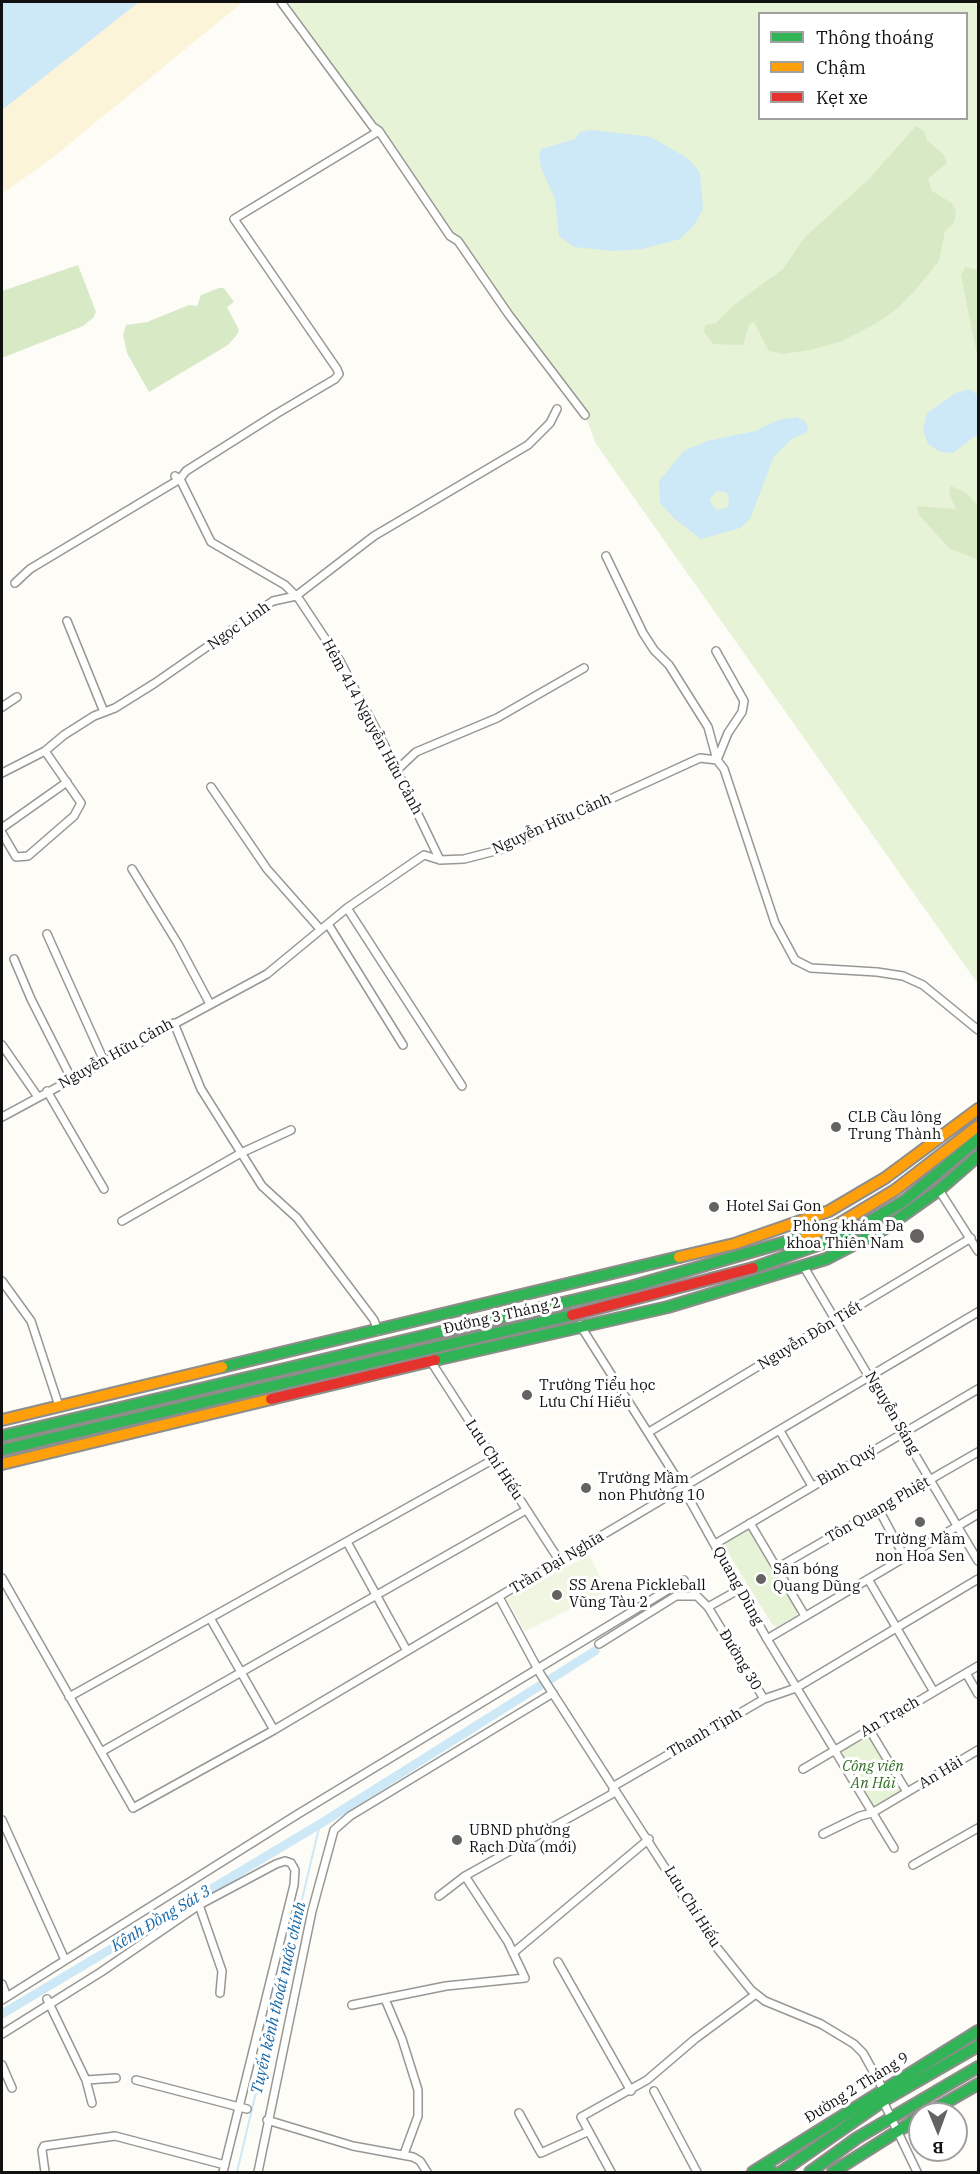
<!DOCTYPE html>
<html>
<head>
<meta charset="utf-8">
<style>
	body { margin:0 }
	#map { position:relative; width:980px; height:2174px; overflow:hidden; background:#fdfcf7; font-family:"IBM Plex Serif",serif }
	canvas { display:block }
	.frame { position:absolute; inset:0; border:3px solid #111; pointer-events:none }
	.legend { position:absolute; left:758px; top:12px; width:210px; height:108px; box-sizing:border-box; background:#fff; border:2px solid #a0a0a0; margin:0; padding:8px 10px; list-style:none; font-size:18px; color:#111 }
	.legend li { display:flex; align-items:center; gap:12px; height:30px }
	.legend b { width:30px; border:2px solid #a0a0a0 }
	.north { position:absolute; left:908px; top:2102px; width:60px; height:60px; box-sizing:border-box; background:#fff; border:2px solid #a0a0a0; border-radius:50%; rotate:179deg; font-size:16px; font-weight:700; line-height:24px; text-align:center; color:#111 }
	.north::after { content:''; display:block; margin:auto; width:21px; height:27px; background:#646362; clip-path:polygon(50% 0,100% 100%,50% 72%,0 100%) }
</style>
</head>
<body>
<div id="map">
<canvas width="980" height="2174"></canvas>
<div class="frame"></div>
<ul class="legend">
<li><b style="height:8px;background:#30b455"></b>Thông thoáng</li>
<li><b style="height:8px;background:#ff9f0a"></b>Chậm</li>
<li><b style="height:8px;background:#e5322d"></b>Kẹt xe</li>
</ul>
<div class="north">B</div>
</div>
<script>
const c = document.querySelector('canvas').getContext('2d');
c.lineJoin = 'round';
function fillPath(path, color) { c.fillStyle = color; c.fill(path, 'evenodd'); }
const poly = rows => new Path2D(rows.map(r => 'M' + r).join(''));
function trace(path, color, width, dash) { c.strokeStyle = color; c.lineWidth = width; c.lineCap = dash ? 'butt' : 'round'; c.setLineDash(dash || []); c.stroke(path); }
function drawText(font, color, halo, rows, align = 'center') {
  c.font = font + ' "IBM Plex Serif",serif'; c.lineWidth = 6; c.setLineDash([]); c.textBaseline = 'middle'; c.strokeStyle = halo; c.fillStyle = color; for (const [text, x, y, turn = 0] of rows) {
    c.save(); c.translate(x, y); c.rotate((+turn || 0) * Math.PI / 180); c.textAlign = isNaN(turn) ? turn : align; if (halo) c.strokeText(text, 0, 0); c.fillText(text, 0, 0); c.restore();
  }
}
const green = poly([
	[285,2,978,2,978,984,596,444,586,417],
	[760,14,966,14,966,118,760,118],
	[745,1529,752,1532,797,1609,797,1615,777,1627,772,1624,725,1548,726,1541],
	[869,1737,902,1791,875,1808,842,1757,843,1750]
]);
const forest = poly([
	[916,126,924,131,927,140,943,154,947,163,928,179,932,191,952,203,956,212,954,223,945,231,939,261,917,288,898,308,877,323,842,341,810,350,783,354,769,351,754,322,749,324,743,345,713,344,704,332,705,325,716,323,734,305,783,269,804,238,868,180],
	[78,265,96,312,93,318,83,326,2,358,2,291],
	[965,267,978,270,978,359,961,276],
	[219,288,224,288,234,302,227,307,239,330,236,336,228,345,149,392,127,353,123,335,126,325,147,322,189,305,197,306,201,295],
	[951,486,966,493,978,506,978,560,949,548,919,515,917,506,956,509,949,493]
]);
const sand = poly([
	[72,2,243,2,57,154,2,194,2,54]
]);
const pitch = poly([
	[589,1555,607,1591,525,1631,507,1599]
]);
const water = poly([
	[2,2,139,2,2,110],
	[592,130,651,137,689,159,700,173,703,209,695,224,680,239,642,249,614,251,574,247,559,236,555,199,541,168,539,155,541,149,575,139,580,132],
	[969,389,978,395,978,434,953,453,940,452,928,444,925,436,923,429,927,413,956,393],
	[796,417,805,421,808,428,806,433,793,438,774,456,750,519,740,528,701,539,675,519,660,503,659,481,684,451,707,441,755,431,778,420],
	[716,491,725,492,728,495,729,504,726,508,717,510,711,503,710,499]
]);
const stream = poly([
	[237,2172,320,1824]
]);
const canal = poly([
	[2,2014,320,1824,595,1651]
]);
const street = poly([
	[281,2,373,127,379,131,450,236,458,241,509,315,585,415],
	[175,476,180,479,211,542,285,585,299,599,340,661,387,750,440,860],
	[606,556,643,633,654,650,669,665,708,727,717,760,728,733,742,712,744,701,716,651],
	[15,583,30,569,180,479,186,471,276,414,335,379,339,374,337,369,234,219,379,131],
	[67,621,104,712],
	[2,707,17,697],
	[397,770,416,752,497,718,584,668],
	[2,773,45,751,64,735,94,716,115,708,155,683,273,601,296,596,374,536,528,445,550,423,557,409],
	[211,787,267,869,320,929],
	[2,828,67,782],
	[2,833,16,857,28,856,74,816,81,803,45,751],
	[132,869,178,944,210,1004],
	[347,908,462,1086],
	[328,924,403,1045],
	[47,934,104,1061],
	[14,959,31,999,71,1078],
	[174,1023,201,1089,262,1186,297,1218,374,1320,378,1331],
	[2,1045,38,1097],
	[47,1091,104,1189],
	[2,1117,267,974,347,908,424,855,440,860,464,859,499,850,700,758,717,760,724,769,775,923,795,960,811,968,877,972,903,976,923,985,978,1030],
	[939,1190,978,1251],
	[122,1221,241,1153,291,1130],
	[804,1267,978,1561],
	[2,1281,31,1321,59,1406],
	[580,1325,683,1488,767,1639,894,1848],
	[430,1360,559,1560],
	[780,1431,812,1486],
	[649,1432,971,1238],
	[879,1510,905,1558],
	[750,1523,805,1616],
	[347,1542,407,1651],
	[715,1544,978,1389],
	[777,1568,978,1452],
	[2,1578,133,1808,274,1730,978,1312],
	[868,1579,934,1692],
	[499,1597,541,1675,714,1944,751,1990,765,2001,821,2024,854,2044,863,2053,883,2089,883,2101,917,2172],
	[708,1607,740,1589],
	[210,1618,274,1730],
	[767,1639,978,1514],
	[599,1644,676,1596,697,1596,708,1607,764,1699],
	[966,1673,978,1694],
	[69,1697,494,1459],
	[869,1729,907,1792],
	[101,1752,526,1510],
	[803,1769,978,1666],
	[2,1820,65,1960],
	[823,1834,860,1816,872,1813,978,1750],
	[913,1865,978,1828],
	[439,1896,465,1876,612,1794,614,1786,764,1699,796,1688,978,1579],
	[199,1905,222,1971,220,1993],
	[513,1953,649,1839],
	[558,1962,631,2091],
	[2,1984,7,1997],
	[47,1999,86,2080,92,2103],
	[385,1999,402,2039,418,2090,418,2116,404,2154],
	[2,2000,298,1814,684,1580],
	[352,2005,446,1986,525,1978,508,1942,465,1876],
	[2,2034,101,1972,199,1905,276,1864,285,1861,291,1863,295,1870,294,1885,223,2172],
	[2,2065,12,2088],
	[86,2080,116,2078],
	[136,2080,247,2109],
	[654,2091,697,2172],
	[519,2113,541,2153,587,2132],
	[267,2120,353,2146,413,2157,420,2161,427,2172],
	[45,2172,42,2150,44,2146,115,2136,225,2165],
	[258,2172,312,1911,334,1830,350,1816,553,1693],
	[611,2172,581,2117,647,2080,695,2039,756,1994]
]);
const fast = poly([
	[753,1268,846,1235,904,1201,978,1139],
	[435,1360,668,1307,826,1259,884,1229,939,1190,978,1156],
	[222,1367,679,1257],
	[2,1436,630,1287,806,1236],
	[2,1450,572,1315],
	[926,2114,978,2084],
	[766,2164,772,2172],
	[753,2172,978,2031],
	[781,2172,883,2101,978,2046],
	[810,2172,857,2138,978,2067],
	[833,2172,920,2117]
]);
const slow = poly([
	[806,1236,837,1225,895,1190,978,1126],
	[679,1257,734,1244,829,1211,885,1178,978,1109],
	[2,1420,222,1367],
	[2,1464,271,1399]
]);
const jam = poly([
	[572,1315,753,1268],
	[271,1399,435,1360]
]);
const markers = [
	[836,1127,6,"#646362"],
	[714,1207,6,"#646362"],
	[917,1236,8,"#646362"],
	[527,1395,6,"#646362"],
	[586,1488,6,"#646362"],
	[920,1522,6,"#646362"],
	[761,1579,6,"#646362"],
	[557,1595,6,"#646362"],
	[457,1840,6,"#646362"]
];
const streetNames = [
	["Ngọc Linh",239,626,-35],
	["Hẻm 414 Nguyễn Hữu Cảnh",372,727,62],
	["Nguyễn Hữu Cảnh",552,824,-24],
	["Nguyễn Hữu Cảnh",116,1054,-29],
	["Đường 3 Tháng 2",502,1316,-13],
	["Nguyễn Đôn Tiết",810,1336,-31],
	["Nguyễn Sáng",892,1413,60],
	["Lưu Chí Hiếu",494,1460,57],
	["Bình Quý",847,1466,-30],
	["Tôn Quang Phiệt",878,1510,-30],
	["Trần Đại Nghĩa",557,1563,-31],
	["Quang Dũng",738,1586,61],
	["Đường 30",740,1660,59],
	["An Trạch",890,1717,-30],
	["Thanh Tịnh",705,1733,-30],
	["An Hải",941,1773,-31],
	["Lưu Chí Hiếu",692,1907,58],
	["Đường 2 Tháng 9",857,2088,-32]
];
const poiNames = [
	["CLB Cầu lông",848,1118],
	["Trung Thành",848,1135],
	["Hotel Sai Gon",726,1207],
	["Phòng khám Đa",904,1227,"right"],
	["khoa Thiên Nam",904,1244,"right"],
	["Trường Tiểu học",539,1386],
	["Lưu Chí Hiếu",539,1403],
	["Trường Mầm",598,1479],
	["non Phường 10",598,1496],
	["Trường Mầm",920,1540,"center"],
	["non Hoa Sen",920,1557,"center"],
	["Sân bóng",773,1570],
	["Quang Dũng",773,1587],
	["SS Arena Pickleball",569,1586],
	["Vũng Tàu 2",569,1603],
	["UBND phường",469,1831],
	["Rạch Dừa (mới)",469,1848]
];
const parkNames = [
	["Công viên",873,1767],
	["An Hải",873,1784]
];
const waterNames = [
	["Kênh Đồng Sát 3",161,1919,-31],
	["Tuyến kênh thoát nước chính",279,1998,-77]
];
fillPath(green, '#e7f3d7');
fillPath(forest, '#d8eac5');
fillPath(sand, '#fcf4d9');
fillPath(pitch, '#f0f6e1');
fillPath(water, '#cde8f7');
trace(stream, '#cde8f7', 2);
trace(canal, '#cde8f7', 9);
trace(street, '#979795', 10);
trace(fast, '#8e8d8b', 14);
trace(slow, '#8e8d8b', 14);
trace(jam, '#8e8d8b', 14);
trace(street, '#fffffe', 7);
trace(fast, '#30b455', 10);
trace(slow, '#ff9f0a', 10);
trace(jam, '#e5322d', 10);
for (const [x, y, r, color] of markers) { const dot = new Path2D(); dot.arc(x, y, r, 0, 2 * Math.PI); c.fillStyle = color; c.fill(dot); trace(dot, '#fff', 2); }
drawText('15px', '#111', '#fff', streetNames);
drawText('15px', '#111', '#fff', poiNames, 'left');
drawText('italic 15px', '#2f6b1f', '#fff', parkNames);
drawText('italic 16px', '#1768a6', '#fff', waterNames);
</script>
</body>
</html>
